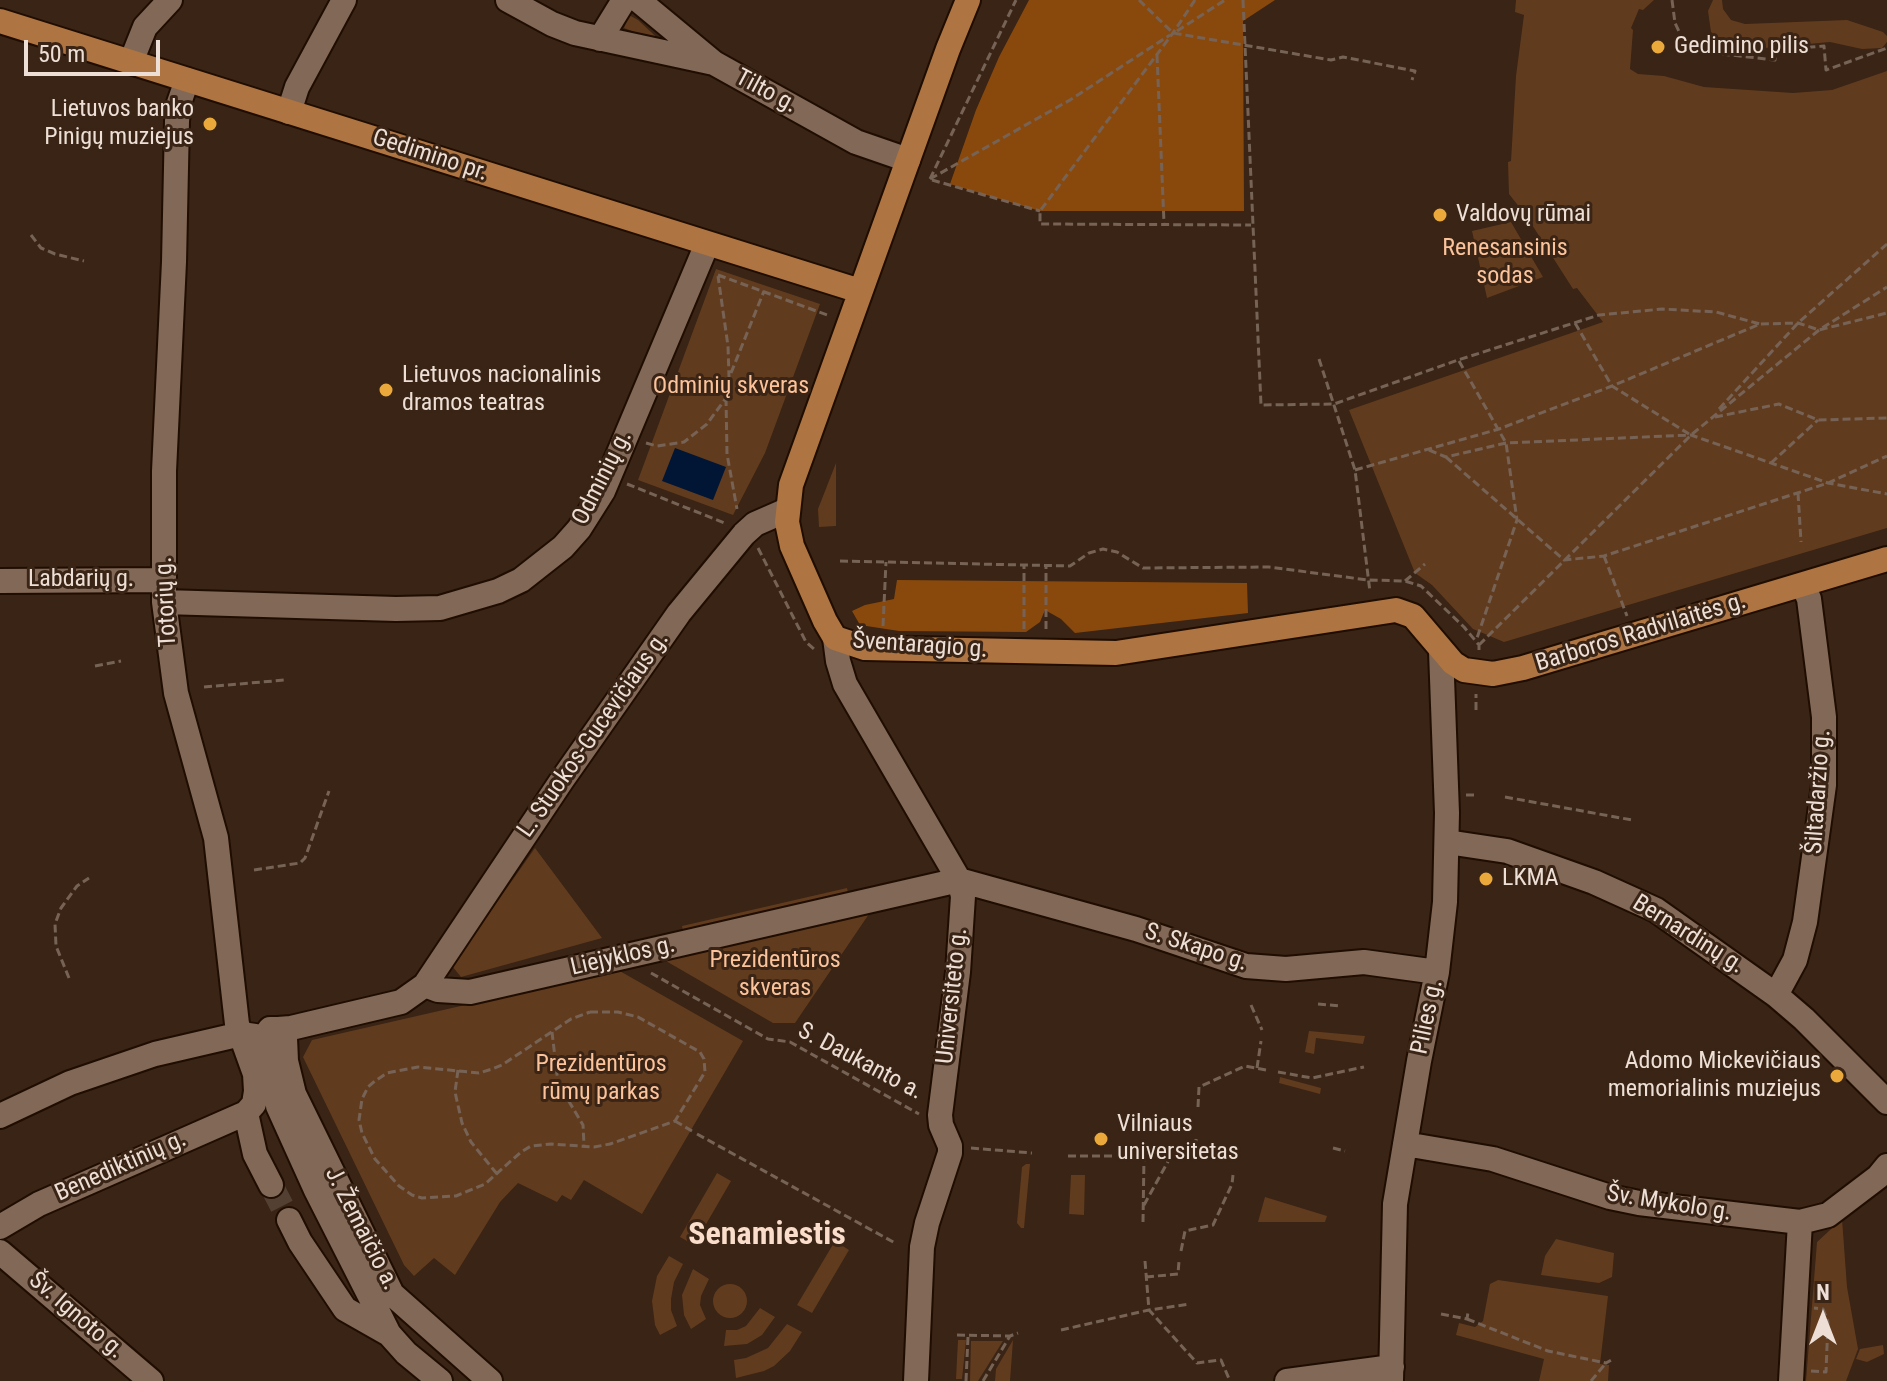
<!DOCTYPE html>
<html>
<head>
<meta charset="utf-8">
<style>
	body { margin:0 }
	#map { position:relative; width:1887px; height:1381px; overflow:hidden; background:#392415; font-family:"Roboto Condensed",sans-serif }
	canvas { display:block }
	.north { position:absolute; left:1783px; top:1277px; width:80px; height:80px; -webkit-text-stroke:6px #392415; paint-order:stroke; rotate:0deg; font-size:22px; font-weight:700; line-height:32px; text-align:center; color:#eddfd5 }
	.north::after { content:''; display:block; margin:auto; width:28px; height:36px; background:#eddfd5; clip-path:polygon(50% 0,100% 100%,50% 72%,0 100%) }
	.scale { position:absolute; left:24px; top:40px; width:136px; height:36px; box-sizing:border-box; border:4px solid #eddfd5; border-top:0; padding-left:10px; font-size:24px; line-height:28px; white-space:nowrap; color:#eddfd5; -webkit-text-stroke:6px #392415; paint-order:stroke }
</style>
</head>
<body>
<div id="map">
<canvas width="1887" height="1381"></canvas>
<div class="north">N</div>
<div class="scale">50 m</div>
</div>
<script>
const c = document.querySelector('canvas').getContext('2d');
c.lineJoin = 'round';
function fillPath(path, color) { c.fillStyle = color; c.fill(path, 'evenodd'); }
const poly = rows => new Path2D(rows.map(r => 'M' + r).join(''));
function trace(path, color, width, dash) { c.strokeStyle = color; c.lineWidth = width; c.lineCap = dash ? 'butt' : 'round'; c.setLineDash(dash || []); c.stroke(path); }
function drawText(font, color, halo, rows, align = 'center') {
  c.font = font + ' "Roboto Condensed",sans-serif'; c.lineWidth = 6; c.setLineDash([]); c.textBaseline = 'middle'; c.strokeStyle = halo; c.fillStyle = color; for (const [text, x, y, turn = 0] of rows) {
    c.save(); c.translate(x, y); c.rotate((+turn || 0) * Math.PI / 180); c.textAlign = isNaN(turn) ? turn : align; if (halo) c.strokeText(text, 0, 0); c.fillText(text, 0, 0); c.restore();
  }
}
const green = poly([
	[1516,0,1654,0,1643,10,1639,9,1631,28,1633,30,1630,69,1638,74,1664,76,1704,87,1793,93,1832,90,1887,71,1887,528,1504,642,1473,629,1432,585,1415,573,1349,410,1603,322,1577,288,1573,289,1527,217,1509,194,1508,162,1511,161,1516,76,1524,15,1515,12],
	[1713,0,1722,0,1723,9,1731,20,1745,24,1847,20,1883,32,1887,36,1887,42,1882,48,1862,49,1830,42,1754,49,1722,47,1711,32,1708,11],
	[629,15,638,20,663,43,624,28],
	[1511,222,1543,277,1487,298,1472,231],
	[716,269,820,304,765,453,733,515,638,480],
	[836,463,836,526,819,527,818,509],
	[535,848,602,938,461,977,452,966],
	[847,888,849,898,684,935,682,926],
	[867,910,869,914,795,1023,773,1023,659,957],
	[618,970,743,1041,642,1214,584,1180,571,1200,562,1195,557,1202,518,1183,500,1202,455,1275,434,1258,414,1276,404,1265,303,1057,312,1040],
	[1309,1031,1365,1036,1363,1044,1316,1038,1314,1054,1305,1052],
	[1280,1077,1321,1088,1320,1094,1279,1083],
	[1026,1164,1030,1164,1024,1228,1021,1228,1017,1223,1022,1167],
	[717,1173,731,1181,694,1245,680,1237],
	[1071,1175,1085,1175,1084,1215,1069,1214],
	[1265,1197,1327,1216,1325,1222,1258,1222],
	[1842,1219,1847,1287,1858,1349,1846,1381,1806,1381,1817,1242],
	[1556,1239,1614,1253,1612,1277,1599,1283,1541,1275,1545,1256],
	[835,1241,849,1250,812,1313,797,1305],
	[669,1256,683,1264,674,1282,671,1299,671,1310,677,1326,660,1335,655,1325,652,1301,657,1276],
	[693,1269,709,1279,701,1296,700,1305,706,1319,691,1329,684,1315,682,1295],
	[1498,1280,1608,1296,1600,1364,1609,1365,1608,1381,1539,1381,1544,1359,1456,1335,1459,1323,1475,1327,1483,1321,1490,1284],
	'713 1301a17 17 0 1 1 34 0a17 17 0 1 1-34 0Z',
	[760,1308,775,1317,762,1335,747,1344,724,1346,726,1330,737,1330,746,1326],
	[787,1324,802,1332,790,1351,774,1366,764,1371,736,1378,734,1360,746,1358,768,1348],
	[958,1340,966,1340,962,1379,956,1379],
	[1013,1340,1010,1381,995,1381,996,1369],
	[971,1341,1003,1341,978,1381,970,1381],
	[1883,1345,1884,1354,1867,1362,1856,1359,1860,1349]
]);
const forest = poly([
	[1029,0,1275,0,1243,21,1244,211,1040,211,950,184,976,110,999,57],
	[897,580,1247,583,1248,613,1075,633,1061,619,1045,610,1040,622,1026,632,899,631,860,625,852,611,865,605,894,599]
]);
const water = poly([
	[675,448,726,467,713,500,662,481]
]);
const minorTunnel = poly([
	[271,1185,289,1220]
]);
const path = poly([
	[1139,0,1173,33,1331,60,1343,57,1415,71,1412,80],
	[1195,0,1173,33,1040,211,1040,224,1251,225],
	[1243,0,1261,405,1334,404,1458,360,1599,315,1662,309,1716,312,1760,324],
	[1672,0,1675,23,1682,38,1693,47,1704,52,1775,60,1775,50,1824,46,1826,70,1887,48],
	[1177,31,1225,0],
	[1157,55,1164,223],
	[930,179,1070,100,1170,35],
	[930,179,1016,0],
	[932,180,1040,211],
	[31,235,41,248,55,254,84,261],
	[718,275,830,316],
	[1575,323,1612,386,1689,434],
	[1319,359,1355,470,1370,592],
	[1459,361,1506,443,1517,520,1476,641],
	[731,373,764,291],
	[726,398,727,454,737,509],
	[1719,409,1798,323,1887,244],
	[1715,417,1779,404,1818,420,1887,418],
	[646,443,657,446,684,442,707,424,726,398,729,377,728,346,718,276],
	[1429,450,1446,457,1506,443,1691,435,1828,483,1887,494],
	[1446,457,1564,560,1604,556,1828,483,1887,456],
	[1771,463,1818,420],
	[1355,470,1499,429,1612,386,1760,324,1798,323,1819,330,1887,313],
	[627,484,727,524],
	[1798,493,1801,542],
	[758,548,806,642,814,649],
	[1604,556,1627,616],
	[840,561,1070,566,1089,553,1103,549,1117,552,1143,568,1269,567,1368,580,1405,581,1421,586,1464,627,1479,645,1479,650],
	[1405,581,1425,564],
	[883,626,886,562],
	[1024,629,1024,565],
	[1046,629,1046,565],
	[1479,645,1691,435,1819,330,1887,287],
	[95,666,121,661],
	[204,687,285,680],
	[1476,710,1476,694],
	[1466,795,1477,795],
	[1505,797,1632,820],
	[254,870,300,863,305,858,329,791],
	[651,973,768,1039,790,1042,919,1114],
	[69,978,56,946,55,924,61,908,77,886,89,878],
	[1318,1004,1341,1006],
	[1251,1005,1262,1030],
	[590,1012,618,1012,638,1017,700,1052,704,1059,705,1072,675,1121,610,1144,594,1147,551,1144,531,1146,521,1152,485,1184,456,1196,422,1198,412,1195,399,1186,375,1159,362,1133,359,1120,362,1099,368,1087,375,1081,387,1073,418,1067,479,1073,492,1069,502,1065,571,1019,590,1012],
	[552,1032,558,1083,583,1125,584,1145],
	[1257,1068,1261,1041],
	[458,1070,455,1092,462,1123,471,1142,497,1174],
	[1278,1072,1312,1078,1364,1067],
	[1198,1107,1199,1087,1245,1066,1266,1070],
	[675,1121,692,1131],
	[697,1134,895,1243],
	[971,1148,1032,1153],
	[1333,1148,1345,1151],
	[1184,1149,1196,1149],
	[1068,1156,1171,1156],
	[1196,1159,1196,1136],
	[1144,1205,1171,1156,1180,1149],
	[1143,1222,1144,1156],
	[1181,1251,1185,1231,1213,1225,1232,1184,1233,1175],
	[1145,1261,1149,1310,1197,1363,1221,1360,1230,1381],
	[1146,1277,1178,1274,1179,1261],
	[1441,1314,1467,1319,1468,1312],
	[1467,1319,1548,1351,1606,1363,1613,1359],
	[1061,1330,1149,1310,1190,1304],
	[957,1335,1010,1336],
	[1811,1371,1826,1372,1828,1322,1823,1309,1814,1308],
	[966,1381,968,1337],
	[983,1381,1010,1336,1018,1333],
	[1591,1381,1606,1363]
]);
const minor = poly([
	[508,0,552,24,575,33,714,63],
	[638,0,714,63,856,142,908,160],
	[600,39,624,0],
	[131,62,145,27,170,0],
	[289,112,297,87,344,0],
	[0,581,163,580],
	[164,602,396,609,440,608,498,591,521,580,563,547,579,529,603,491,707,244],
	[835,638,838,661,845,684,959,880,963,896,958,972,940,1115,941,1125,950,1146,950,1153,927,1223,922,1247,916,1381],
	[1447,842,1507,851,1594,882,1656,910,1776,995,1804,1019,1887,1102],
	[425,985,438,990,470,992,959,880,1136,929,1246,966,1286,969,1364,962,1437,972],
	[1776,995,1795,960,1805,922,1824,785,1824,717,1809,599,1803,585],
	[278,1029,291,1028,401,1002,425,985,562,780,679,613,744,534,755,524,787,510],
	[285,1041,282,1047,272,1050,266,1046,263,1039,270,1029,278,1029,284,1034,285,1038,286,1061,294,1094,392,1294,490,1381],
	[269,1064,276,1082,278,1106,316,1190,380,1316,389,1334,406,1353,440,1381],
	[246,1113,255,1154,271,1185],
	[0,1116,70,1083,155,1054,241,1034,255,1036],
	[1405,1144,1493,1159,1610,1197,1639,1203,1800,1222,1828,1215,1878,1177,1887,1166],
	[289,1220,300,1242,345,1309,389,1334],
	[0,1227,39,1204,246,1113,254,1104,256,1091,255,1074,237,1024,216,838,176,693,164,602,164,471,174,262,177,121,179,103,187,80],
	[0,1252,151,1381],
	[1287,1381,1392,1367],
	[1391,1381,1395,1204,1419,1061,1437,972,1445,902,1447,813,1441,651],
	[1791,1381,1800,1222]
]);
const major = poly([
	[968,0,948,49,791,485,787,522,792,546,825,621,835,638,865,648,1116,653,1396,610,1413,616,1453,663,1464,670,1493,674,1523,668,1887,559],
	[0,21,860,291]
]);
const markers = [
	[1658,47,8,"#eca93b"],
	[210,124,8,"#eca93b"],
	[1440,215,8,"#eca93b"],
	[386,390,8,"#eca93b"],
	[1486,879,8,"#eca93b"],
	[1837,1076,8,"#eca93b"],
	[1101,1139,8,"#eca93b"]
];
const poiNames = [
	["Gedimino pilis",1674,47],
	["Lietuvos banko",194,110,"right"],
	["Pinigų muziejus",194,138,"right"],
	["Valdovų rūmai",1456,215],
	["Lietuvos nacionalinis",402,376],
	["dramos teatras",402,404],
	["LKMA",1502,879],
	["Adomo Mickevičiaus",1821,1062,"right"],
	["memorialinis muziejus",1821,1090,"right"],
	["Vilniaus",1117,1125],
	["universitetas",1117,1153]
];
const streetNames = [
	["Tilto g.",766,92,28],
	["Gedimino pr.",430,156,18],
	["Odminių g.",603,478,-63],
	["Labdarių g.",81,580],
	["Totorių g.",167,602,-93],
	["Barboros Radvilaitės g.",1641,633,-17],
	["Šventaragio g.",920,646,4],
	["L. Stuokos-Gucevičiaus g.",594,735,-55],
	["Šiltadaržio g.",1819,792,-86],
	["Bernardinų g.",1688,935,32],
	["S. Skapo g.",1196,948,18],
	["Liejyklos g.",623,957,-13],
	["Universiteto g.",953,996,-84],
	["Pilies g.",1428,1017,-78],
	["S. Daukanto a.",860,1062,28],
	["Benediktinių g.",121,1167,-24],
	["Šv. Mykolo g.",1669,1204,9],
	["J. Žemaičio a.",361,1229,63],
	["Šv. Ignoto g.",76,1316,41]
];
const parkNames = [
	["Renesansinis",1505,249],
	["sodas",1505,277],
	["Odminių skveras",731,387],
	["Prezidentūros",775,961],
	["skveras",775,989],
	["Prezidentūros",601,1065],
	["rūmų parkas",601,1093]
];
const districtNames = [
	["Senamiestis",767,1236]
];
fillPath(green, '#613b1e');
fillPath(forest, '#8a490c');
fillPath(water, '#011534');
trace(minorTunnel, '#544032', 24, [24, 12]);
trace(minor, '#200d01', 28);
trace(major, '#200d01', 28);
trace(path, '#766356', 3, [8, 4]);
trace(minor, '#816857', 24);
trace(major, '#ae7441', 24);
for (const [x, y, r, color] of markers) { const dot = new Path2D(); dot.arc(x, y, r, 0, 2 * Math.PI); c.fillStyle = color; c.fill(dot); trace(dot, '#392415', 3); }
drawText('24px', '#eddfd5', '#392415', poiNames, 'left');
drawText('24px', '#eddfd5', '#392415', streetNames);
drawText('24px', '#fcc39b', '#392415', parkNames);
drawText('bold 32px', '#fadecb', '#392415', districtNames);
</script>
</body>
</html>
